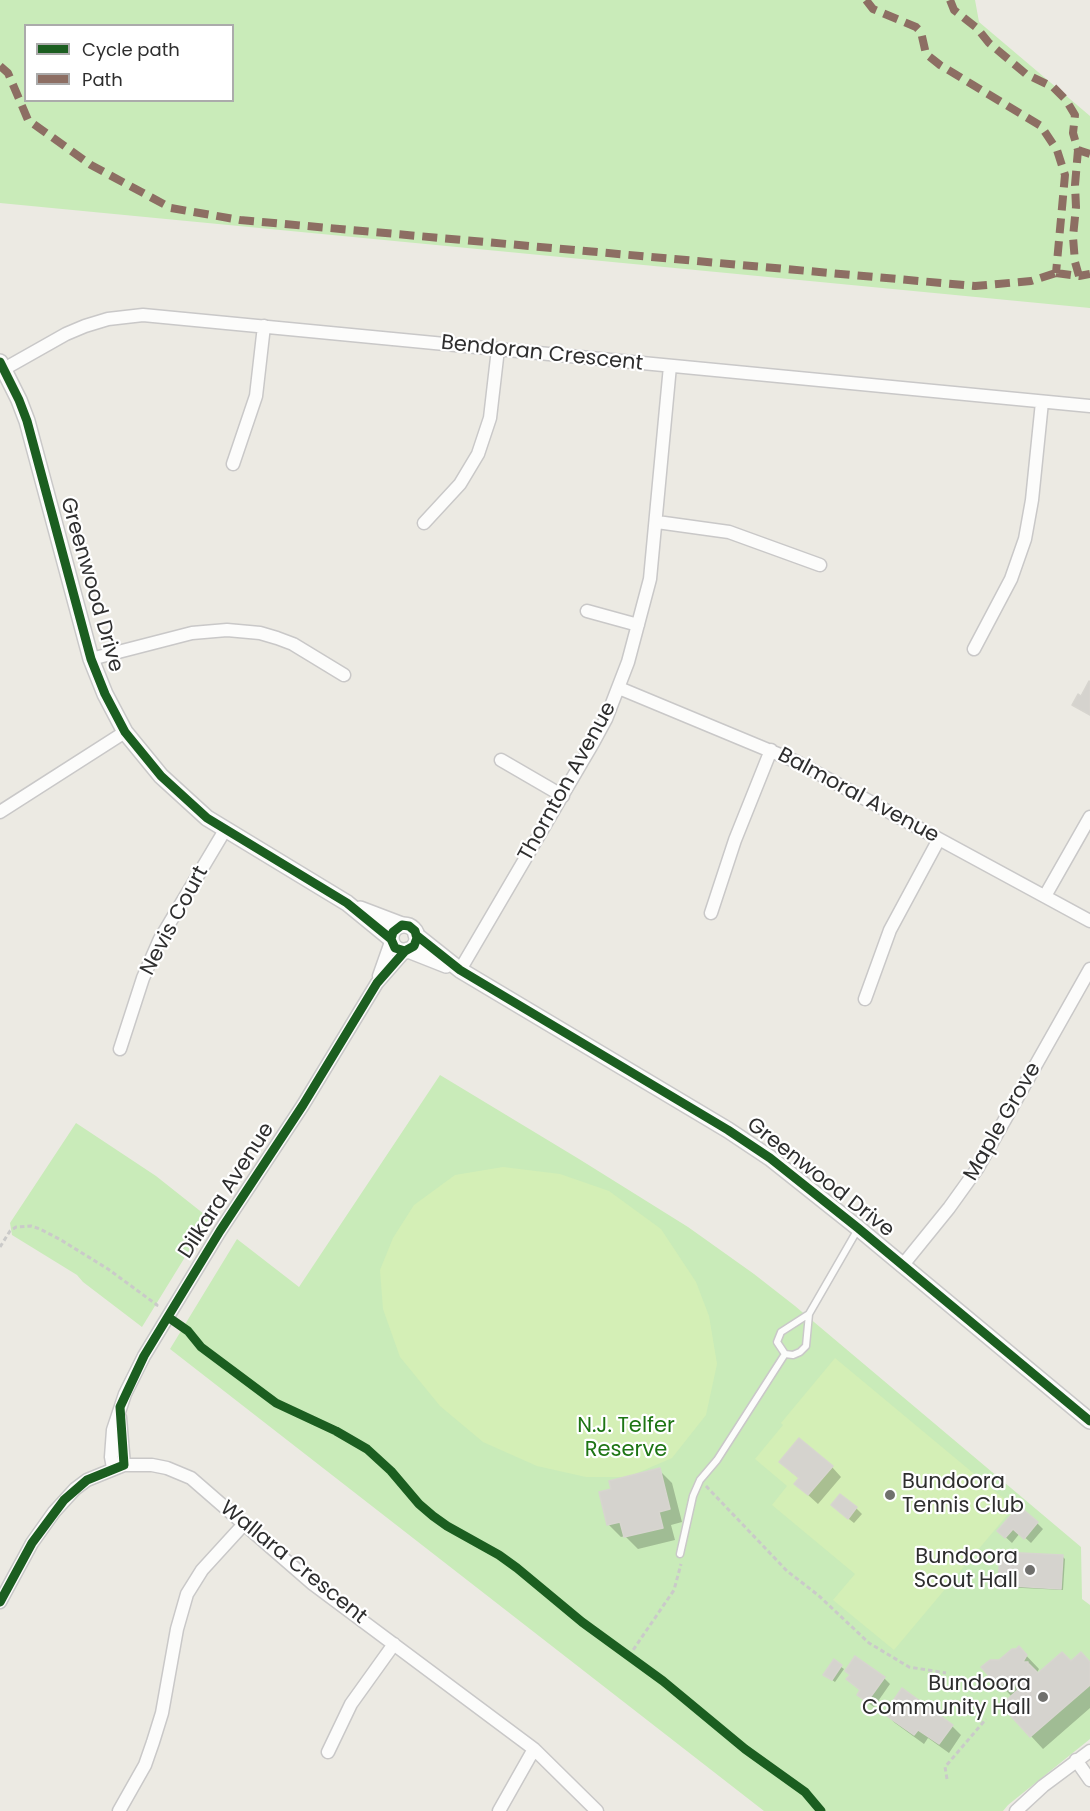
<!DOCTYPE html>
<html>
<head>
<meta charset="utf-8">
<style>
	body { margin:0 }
	#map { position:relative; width:1090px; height:1811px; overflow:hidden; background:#eceae3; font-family:Poppins,sans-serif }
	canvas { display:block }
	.legend { position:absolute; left:24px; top:24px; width:210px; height:78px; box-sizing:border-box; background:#fff; border:2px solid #ababab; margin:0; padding:8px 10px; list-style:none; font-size:18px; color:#2e2e2e }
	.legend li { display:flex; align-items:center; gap:12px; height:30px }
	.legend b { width:30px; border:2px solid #ababab }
</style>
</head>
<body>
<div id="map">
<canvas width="1090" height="1811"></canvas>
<ul class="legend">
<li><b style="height:8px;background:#1b5e20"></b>Cycle path</li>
<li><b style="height:8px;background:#8d6e63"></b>Path</li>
</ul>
</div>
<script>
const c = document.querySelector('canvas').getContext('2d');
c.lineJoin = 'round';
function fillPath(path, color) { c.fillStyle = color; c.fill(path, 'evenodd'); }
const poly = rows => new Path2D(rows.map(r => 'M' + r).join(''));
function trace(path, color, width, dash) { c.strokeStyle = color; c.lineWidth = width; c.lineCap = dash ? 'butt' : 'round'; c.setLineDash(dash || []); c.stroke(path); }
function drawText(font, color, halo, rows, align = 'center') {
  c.font = font + ' Poppins,sans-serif'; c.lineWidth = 4.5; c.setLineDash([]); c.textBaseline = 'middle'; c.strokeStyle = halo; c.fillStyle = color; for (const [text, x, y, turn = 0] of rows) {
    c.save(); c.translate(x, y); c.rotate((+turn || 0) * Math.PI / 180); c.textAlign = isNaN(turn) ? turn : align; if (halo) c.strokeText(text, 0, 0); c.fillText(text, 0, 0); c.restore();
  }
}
const green = poly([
	[0,0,975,0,979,22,1090,116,1090,308,0,203],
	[26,26,232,26,232,100,26,100],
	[440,1075,579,1159,688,1227,754,1274,795,1306,1081,1547,1082,1599,1090,1605,1090,1739,1008,1805,1003,1811,764,1811,170,1349,237,1239,299,1287],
	[76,1123,156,1176,209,1218,142,1327,83,1282,77,1275,12,1235,10,1223]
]);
const pitch = poly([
	[503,1167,560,1174,609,1191,661,1229,696,1282,709,1316,717,1364,706,1415,672,1458,628,1477,586,1477,537,1466,483,1442,440,1406,400,1357,383,1309,380,1270,393,1238,414,1205,455,1175],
	[835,1358,1014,1507,894,1650,833,1600,855,1574,772,1505,787,1486,755,1459,783,1425,781,1423]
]);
const shadow = poly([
	[832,1467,841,1477,818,1504,796,1484,800,1479,790,1471],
	[659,1470,672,1483,682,1522,671,1525,675,1540,638,1549,625,1536,621,1537,608,1524],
	[856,1508,862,1514,854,1523,839,1511],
	[1037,1523,1043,1529,1031,1543,1020,1533,1012,1543,999,1531],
	[1062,1556,1065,1559,1063,1590,1002,1587,999,1585],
	[1019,1648,1039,1669,1034,1678,1071,1663,1090,1663,1090,1708,1043,1749,1031,1736,1012,1697,984,1667,1000,1662],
	[834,1662,844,1669,835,1682,828,1677],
	[851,1676,884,1678,890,1684,874,1707,865,1701,862,1691],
	[886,1714,952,1726,961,1735,949,1753,928,1738,924,1744,895,1723]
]);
const building = poly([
	[1089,681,1090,682,1090,715,1072,705,1078,694,1081,696,1089,681],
	[799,1438,833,1466,808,1495,794,1484,799,1478,779,1462,799,1438],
	[660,1468,670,1509,659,1512,663,1528,624,1537,620,1522,607,1525,599,1492,611,1489,609,1481,660,1468],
	[840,1494,857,1507,848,1519,831,1505,840,1494],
	[1019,1506,1038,1522,1024,1539,1013,1529,1005,1538,997,1531,1019,1506],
	[1000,1552,1063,1555,1061,1589,998,1585,1000,1552],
	[1019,1646,1027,1655,1023,1662,1028,1662,1028,1666,1029,1664,1038,1673,1062,1652,1071,1661,1081,1652,1090,1662,1090,1685,1030,1737,1001,1705,1020,1688,1010,1678,999,1687,981,1667,990,1660,999,1660,1012,1649,1016,1649,1019,1646],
	[855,1656,885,1677,867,1702,857,1695,860,1690,846,1679,850,1675,845,1671,855,1656],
	[834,1659,842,1665,832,1680,823,1675,834,1659],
	[902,1688,953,1725,939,1744,918,1730,914,1735,884,1714,902,1688]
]);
const path = poly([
	[0,1247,10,1231,16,1227,31,1226,40,1229,61,1240,108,1269,157,1305,156,1308],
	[706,1486,787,1571,818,1595,869,1643,909,1667,946,1673],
	[629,1656,674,1590,681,1564],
	[947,1779,945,1767,986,1719]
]);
const service = poly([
	[809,1314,781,1332,777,1342,785,1354,793,1355,800,1352,806,1346,809,1314,858,1229],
	[680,1554,693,1496,700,1480,717,1460,785,1354]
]);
const minor = poly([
	[4,369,66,334,85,326,108,319,143,315,1090,406],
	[233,464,256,396,264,326],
	[657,522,729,532,820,565],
	[424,523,460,484,478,454,490,418,498,349],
	[587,611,638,625],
	[974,649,1011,579,1025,539,1032,500,1042,402],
	[91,659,192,633,227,630,260,633,277,638,293,644,344,675],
	[619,688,797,762,1090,921],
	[501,760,563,796],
	[0,812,125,732],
	[1045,896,1090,817],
	[711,913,735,840,771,750],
	[460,970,593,743,606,719,628,662,650,579,670,366],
	[379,976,391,942],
	[865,999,890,930,939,839],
	[120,1049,143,978,160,939,225,830],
	[902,1266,949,1208,977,1169,1090,969],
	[120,1418,124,1465],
	[113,1468,111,1457,113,1430,125,1394,144,1356,220,1231,303,1105,377,983,405,951],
	[0,1602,32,1543,54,1512,75,1489,87,1480,124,1465,152,1465,167,1468,191,1478,313,1584,534,1749,597,1811],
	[328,1752,351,1704,394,1644],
	[1076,1760,1090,1780],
	[119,1811,145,1765,153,1742,162,1713,177,1629,187,1594,202,1570,244,1524],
	[499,1811,534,1749],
	[1016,1811,1043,1786,1090,1751]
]);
const tertiary = poly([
	[0,362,19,400,27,421,91,659,105,694,125,732,161,776,207,818,347,903,391,939],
	[360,909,402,925],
	'391 938a13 13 0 1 1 26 0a13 13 0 1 1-26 0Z',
	[416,935,460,970,728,1130,770,1158,858,1228,1090,1421],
	[408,950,446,965]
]);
const quiet = poly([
	[866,0,873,9,916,27,921,32,926,54,940,65,1041,126,1057,150,1065,175,1056,273],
	[950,0,954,10,977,28,989,43,1026,74,1053,87,1066,100,1075,115,1073,133,1078,150,1075,185,1076,207,1073,237,1075,262,1079,276],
	[0,66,8,73,28,120,91,165,171,208,240,220,975,286,1031,281,1056,273],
	[1078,150,1090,154],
	[1056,273,1079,276,1090,274]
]);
const cycleway = poly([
	[0,362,19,400,27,421,91,659,105,694,125,732,161,776,207,818,347,903,391,939],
	[416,935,460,970,728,1130,770,1158,858,1228,1090,1421],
	[168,1317,188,1331,201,1347,276,1403,336,1431,367,1449,391,1471,419,1504,433,1516,447,1526,499,1555,517,1568,582,1622,663,1681,745,1749,805,1792,821,1811],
	[0,1602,32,1543,64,1500,87,1480,124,1465,120,1407,144,1356,220,1231,303,1105,377,983,405,951,414,946,417,938,415,931,409,926,402,925,393,932,391,939,395,948,405,951]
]);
const markers = [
	[890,1495,6,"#70706d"],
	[1030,1570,6,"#70706d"],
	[1043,1697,6,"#70706d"]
];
const streetNames = [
	["Bendoran Crescent",542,354,6],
	["Greenwood Drive",91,585,74],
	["Thornton Avenue",568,782,-61],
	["Balmoral Avenue",858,796,28],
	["Nevis Court",175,921,-62],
	["Maple Grove",1003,1122,-60],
	["Greenwood Drive",820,1178,38],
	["Dilkara Avenue",227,1191,-57],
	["Wallara Crescent",293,1563,39]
];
const parkNames = [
	["N.J. Telfer",626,1427],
	["Reserve",626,1451]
];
const poiNames = [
	["Bundoora",902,1483,"left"],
	["Tennis Club",902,1507,"left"],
	["Bundoora",1018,1558],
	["Scout Hall",1018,1582],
	["Bundoora",1031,1685],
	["Community Hall",1031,1709]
];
fillPath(green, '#c9ebb9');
fillPath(pitch, '#d4efb6');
fillPath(shadow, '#0003');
fillPath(building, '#d5d3ce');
trace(building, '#d7d5cf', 1.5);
trace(service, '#c9c8c8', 9);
trace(minor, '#c9c8c8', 15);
trace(tertiary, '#c9c8c8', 18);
trace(path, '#cacac9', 3, [4.5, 3]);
trace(service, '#fcfcfb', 6);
trace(minor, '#fcfcfb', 12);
trace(tertiary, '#fcfcfb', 15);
trace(quiet, '#8d6e63', 8, [15, 8]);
trace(cycleway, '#1b5e20', 9);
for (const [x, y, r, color] of markers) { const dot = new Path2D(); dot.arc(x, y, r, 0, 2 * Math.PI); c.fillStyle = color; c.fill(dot); trace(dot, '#fff', 2); }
drawText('21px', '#2e2e2e', '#fff', streetNames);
drawText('21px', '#1e7514', '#fff', parkNames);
drawText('21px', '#2e2e2e', '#fff', poiNames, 'right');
</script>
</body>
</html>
